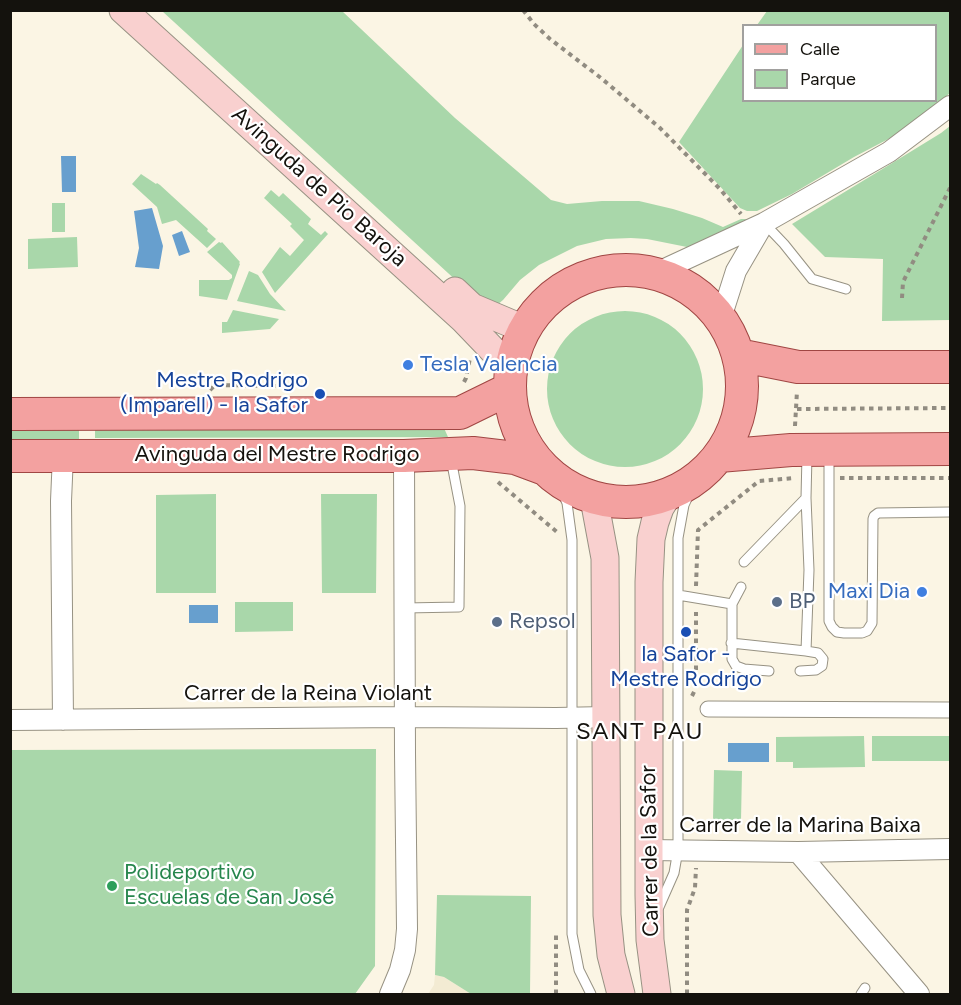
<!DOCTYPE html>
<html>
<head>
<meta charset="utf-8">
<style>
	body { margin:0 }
	#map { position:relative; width:961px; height:1005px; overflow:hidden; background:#fbf5e4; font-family:Figtree,sans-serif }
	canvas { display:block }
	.frame { position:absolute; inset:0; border:12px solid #14120d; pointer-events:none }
	.legend { position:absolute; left:742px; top:24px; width:195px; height:78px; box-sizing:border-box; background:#fff; border:2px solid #a1a09e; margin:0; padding:8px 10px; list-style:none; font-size:18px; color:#14120d }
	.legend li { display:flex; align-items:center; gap:12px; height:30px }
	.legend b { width:30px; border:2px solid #a1a09e }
</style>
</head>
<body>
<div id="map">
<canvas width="961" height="1005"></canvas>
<div class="frame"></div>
<ul class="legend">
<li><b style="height:8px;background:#f3a1a0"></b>Calle</li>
<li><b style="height:16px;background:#a9d7aa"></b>Parque</li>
</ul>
</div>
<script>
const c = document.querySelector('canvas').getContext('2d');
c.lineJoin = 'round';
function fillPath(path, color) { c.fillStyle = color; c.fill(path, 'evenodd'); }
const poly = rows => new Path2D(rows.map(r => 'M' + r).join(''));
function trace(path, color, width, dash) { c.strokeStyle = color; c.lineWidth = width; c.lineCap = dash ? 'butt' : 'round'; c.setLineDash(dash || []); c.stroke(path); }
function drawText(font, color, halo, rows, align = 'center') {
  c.font = font + ' Figtree,sans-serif'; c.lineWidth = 4.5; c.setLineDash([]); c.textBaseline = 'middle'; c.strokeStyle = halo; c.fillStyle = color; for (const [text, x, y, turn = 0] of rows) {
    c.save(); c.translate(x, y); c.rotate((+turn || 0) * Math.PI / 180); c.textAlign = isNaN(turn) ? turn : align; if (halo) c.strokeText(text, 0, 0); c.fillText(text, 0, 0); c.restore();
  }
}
const built = poly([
	[435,975,444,977,471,994,428,994,434,985]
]);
const green = poly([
	[162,11,342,11,455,118,551,200,567,204,602,201,639,201,673,209,702,218,723,227,741,219,747,219,699,245,687,247,647,239,631,238,606,239,577,246,539,265,520,280,503,300,497,305,472,295],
	[767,11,950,11,950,93,936,105,896,135,854,157,792,194,757,211,747,211,740,208,679,142,743,45,744,100,936,100,936,26,757,25],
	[950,126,950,320,882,321,883,259,825,257,792,224,889,165,941,133],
	[141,174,156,184,157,183,160,185,208,229,207,231,216,239,207,248,176,220,162,224,157,207,132,184],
	[271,190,279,197,283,193,311,219,308,224,321,235,325,231,328,234,275,293,262,272,280,247,290,256,304,240,290,226,292,224,264,198],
	[52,203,65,203,65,232,52,232],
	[77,237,78,267,28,269,28,239],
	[219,242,221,243,222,242,240,262,239,263,240,264,227,300,199,296,199,280,229,280,232,278,232,275,207,252],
	[249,271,258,275,270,294,286,311,237,301],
	[233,310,279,319,270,329,222,333,222,322,227,322],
	'547 389a78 78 0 1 1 156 0a78 78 0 1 1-156 0Z',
	[79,427,79,439,11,439,10,428],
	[95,428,444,428,448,437,95,438],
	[216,494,216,593,156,593,156,495],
	[321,494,377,494,376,593,322,593],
	[235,602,293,602,293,631,235,632],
	[864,736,865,767,793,768,793,762,776,762,776,737],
	[872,736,950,736,950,761,872,761],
	[376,749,375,966,355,994,11,994,11,750],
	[714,770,742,771,741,820,713,820],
	[437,895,531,896,530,994,471,994,444,977,435,975]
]);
const water = poly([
	[61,156,76,156,76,192,62,192],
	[152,208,163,246,159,269,135,267,139,248,134,211],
	[182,231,190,252,179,256,172,235],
	[189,605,218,605,218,623,189,623],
	[728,743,769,743,769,762,728,762]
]);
const path = poly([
	[523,10,534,24,550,39,601,78,660,128,720,189,741,214],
	[902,298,903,282,950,188],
	[464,382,466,378,470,358],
	[210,390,215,385,282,386],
	[797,409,950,408],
	[795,426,797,391],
	[840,478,950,478],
	[498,482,557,532],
	[696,586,698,530,759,481,794,478],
	[692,696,696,688,696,612],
	[556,994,556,932],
	[687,994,687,910,695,888,696,868]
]);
const service = poly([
	[764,223,784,244,812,279,846,289],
	[829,455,829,621,832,627,837,632,844,633,862,633,867,631,872,623,873,519,874,516,878,513,950,512],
	[557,481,567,503,572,540,572,934,579,970,591,994],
	[744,562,806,498,807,455],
	[678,595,732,604,741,587],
	[732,604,732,659,736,666,744,669,769,671],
	[405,608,459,607,460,506,451,459],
	[731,643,806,651,809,570,806,498],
	[800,671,816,670,822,666,823,659,818,653,806,651],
	[659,907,674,873,678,850,678,538,684,505,696,479],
	[861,994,865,988]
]);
const pedestrian = poly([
	[708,709,950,710]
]);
const minor = poly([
	[656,273,764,223,889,152,950,106],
	[721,318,736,271,764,223],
	[63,455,61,501,63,720],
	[10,720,405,717,556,718,606,717],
	[649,850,798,852,950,849],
	[798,852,919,994],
	[390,994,400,970,405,950,407,929,405,753,404,456]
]);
const secondary = poly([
	[123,10,463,319,510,368],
	[455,291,472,307,524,329],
	[594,499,605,558,607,915,611,955,621,994],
	[657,994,650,940,649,895,649,582,651,539,655,522,660,508,668,495]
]);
const primary = poly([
	'510 386a116 116 0 1 1 232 0a116 116 0 1 1-232 0Z',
	[738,355,798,367,950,367],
	[10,414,460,413,509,389],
	[10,456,404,456,473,453,515,458,542,468],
	[719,456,791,450,950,449]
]);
const markers = [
	[408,365,6,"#3f7fe0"],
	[320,394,6,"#1a4fb4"],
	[922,592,6,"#3f7fe0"],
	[777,602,6,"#5c6f8a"],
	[497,622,6,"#5c6f8a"],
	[686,632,6,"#1a4fb4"],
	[112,886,6,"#2e9e5b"]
];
const streetNames = [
	["Avinguda de Pio Baroja",319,187,42],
	["Avinguda del Mestre Rodrigo",277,455],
	["Carrer de la Reina Violant",308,694],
	["Carrer de la Marina Baixa",800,826],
	["Carrer de la Safor",650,851,-91]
];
const shopNames = [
	["Tesla Valencia",420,365],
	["Maxi Dia",910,592,"right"]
];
const transitNames = [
	["Mestre Rodrigo",308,381],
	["(Imparell) - la Safor",308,406],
	["la Safor -",686,655,"center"],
	["Mestre Rodrigo",686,680,"center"]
];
const serviceNames = [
	["BP",789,602],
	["Repsol",509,622]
];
const leisureNames = [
	["Polideportivo",124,873],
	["Escuelas de San José",124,898]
];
const neighbourhoodNames = [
	["SANT PAU",640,732]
];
fillPath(built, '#f3ebd3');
fillPath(green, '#a9d7aa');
fillPath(water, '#679fce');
trace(service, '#979283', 11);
trace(pedestrian, '#979283', 17);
trace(minor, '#979283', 22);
trace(secondary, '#979283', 29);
trace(primary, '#a04643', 34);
trace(path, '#918c81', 4, [4.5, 4.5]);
trace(service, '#fff', 9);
trace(pedestrian, '#fff', 15);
trace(minor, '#fff', 20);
trace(secondary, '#f9d0cf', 27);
trace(primary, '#f3a1a0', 32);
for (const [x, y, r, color] of markers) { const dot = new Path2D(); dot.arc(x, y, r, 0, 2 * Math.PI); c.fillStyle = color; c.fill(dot); trace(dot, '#fff', 2); }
drawText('22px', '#14120d', '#fff', streetNames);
drawText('22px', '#366cbe', '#fff', shopNames, 'left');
drawText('22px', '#164399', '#fff', transitNames, 'right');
drawText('22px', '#4e5e75', '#fff', serviceNames, 'left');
drawText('22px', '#27864d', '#fff', leisureNames, 'left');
c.letterSpacing = '1.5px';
drawText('24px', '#14120d', '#fff', neighbourhoodNames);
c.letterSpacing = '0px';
</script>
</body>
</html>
